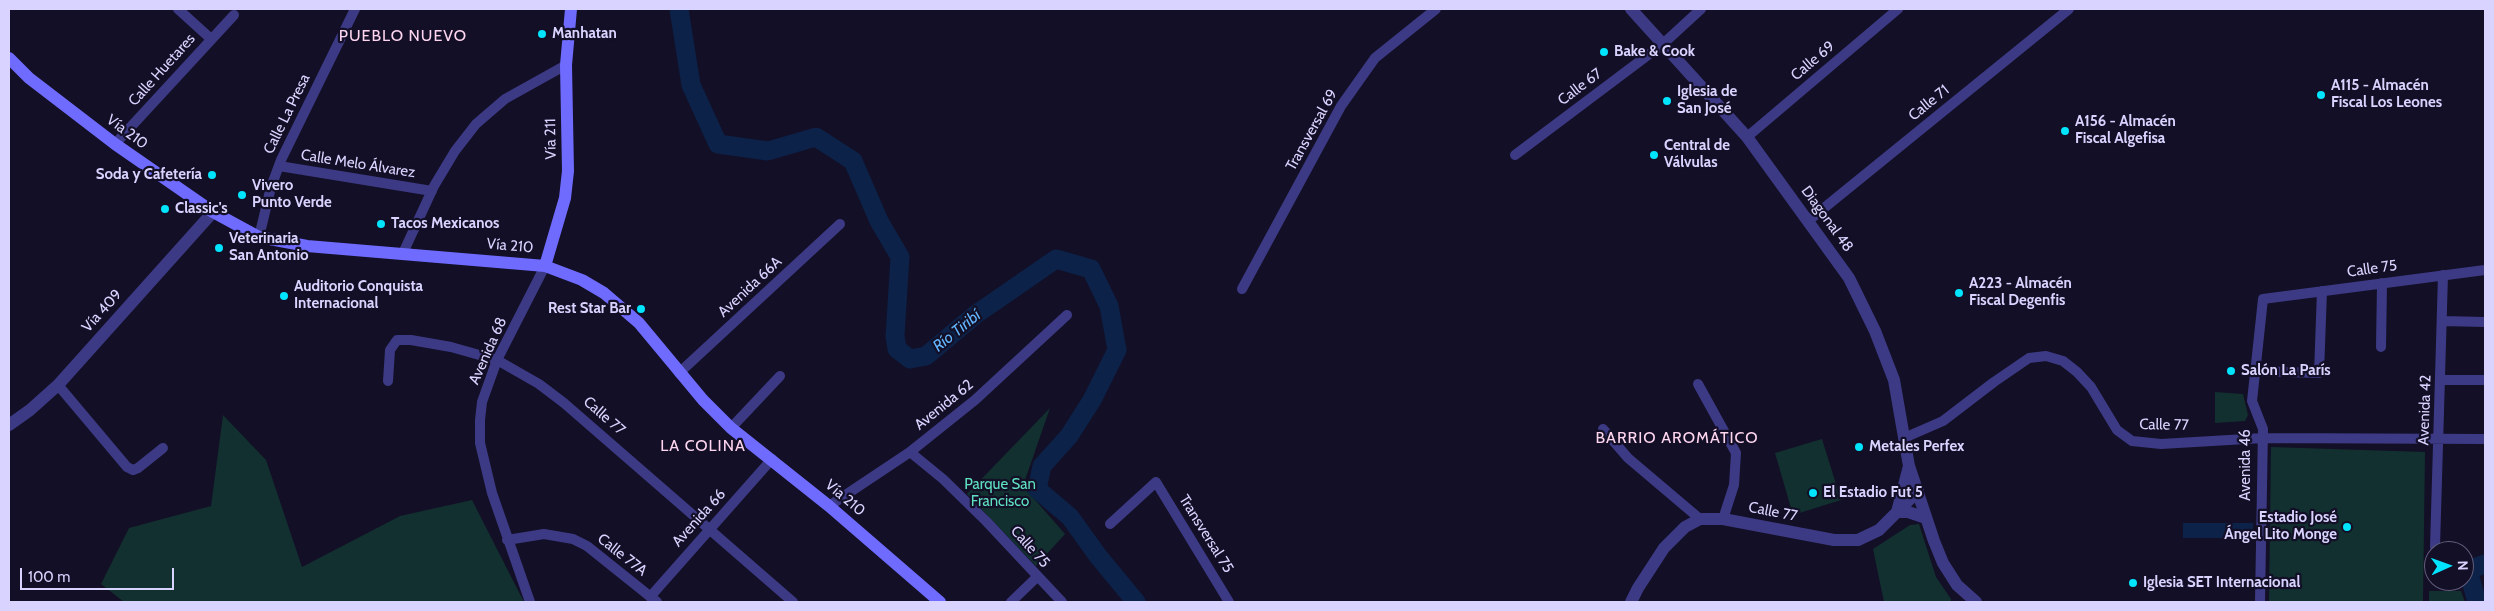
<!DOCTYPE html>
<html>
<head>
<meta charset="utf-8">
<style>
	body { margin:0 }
	#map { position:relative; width:2494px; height:611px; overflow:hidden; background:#130f26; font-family:Cabin,sans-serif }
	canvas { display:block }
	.frame { position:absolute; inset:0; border:10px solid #d9d4ff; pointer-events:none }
	.north { position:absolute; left:2424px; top:541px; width:50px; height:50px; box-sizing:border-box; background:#130f26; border:1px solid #625e7d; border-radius:50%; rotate:88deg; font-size:14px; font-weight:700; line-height:20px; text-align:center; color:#d9d4ff }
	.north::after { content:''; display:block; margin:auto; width:18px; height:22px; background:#00e5ff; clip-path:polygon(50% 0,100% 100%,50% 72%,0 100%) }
	.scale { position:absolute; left:20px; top:568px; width:154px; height:22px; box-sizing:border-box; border:2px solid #d9d4ff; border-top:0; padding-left:6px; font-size:15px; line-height:18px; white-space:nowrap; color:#d9d4ff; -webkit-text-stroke:4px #130f26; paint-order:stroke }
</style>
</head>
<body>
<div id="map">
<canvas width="2494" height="611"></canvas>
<div class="frame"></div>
<div class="north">N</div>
<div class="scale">100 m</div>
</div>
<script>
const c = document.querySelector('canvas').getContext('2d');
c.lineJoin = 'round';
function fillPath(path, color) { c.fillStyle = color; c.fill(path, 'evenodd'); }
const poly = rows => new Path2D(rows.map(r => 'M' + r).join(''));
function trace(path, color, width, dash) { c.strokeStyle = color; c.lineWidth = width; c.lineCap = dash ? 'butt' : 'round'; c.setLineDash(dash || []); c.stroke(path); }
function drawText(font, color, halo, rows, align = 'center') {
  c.font = font + ' Cabin,sans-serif'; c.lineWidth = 4.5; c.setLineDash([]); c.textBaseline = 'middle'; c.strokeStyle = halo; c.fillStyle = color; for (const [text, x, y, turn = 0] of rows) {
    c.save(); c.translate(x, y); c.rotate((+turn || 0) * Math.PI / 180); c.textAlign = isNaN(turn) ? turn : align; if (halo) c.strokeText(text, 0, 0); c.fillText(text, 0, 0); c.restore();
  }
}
const green = poly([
	[2215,392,2243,394,2248,415,2245,421,2215,423],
	[1050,408,1023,486,1065,534,1036,566,967,494],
	[223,415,266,460,302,567,400,516,472,500,524,602,124,602,101,584,129,528,211,506],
	[1822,439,1841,500,1793,515,1775,453],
	[2271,447,2425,452,2423,602,2269,602],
	[1919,524,1936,577,1951,599,1951,602,1884,602,1873,549,1910,525],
	[2429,591,2461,591,2465,602,2429,602]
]);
const water = poly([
	[2183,523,2253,523,2253,538,2183,538]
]);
const river = poly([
	[679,9,691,85,718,144,768,151,816,137,853,161,879,221,900,257,895,336,897,349,910,359,926,356,975,315,1056,259,1091,269,1109,306,1117,350,1092,400,1069,436,1042,466,1037,489,1070,517,1098,556,1136,602],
	[2477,602,2468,570,2485,564]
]);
const minor = poly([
	[178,9,210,38],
	[1747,137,1898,9],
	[115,144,234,15],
	[1515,155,1664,43,1701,9],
	[279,166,432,191],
	[1808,221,2069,9],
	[259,237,271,187,281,160,355,9],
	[403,253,434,186,455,151,476,124,505,99,566,65],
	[1242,289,1341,106,1375,58,1436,9],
	[2443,321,2485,322],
	[2381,347,2382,283],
	[2255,371,2319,373,2322,291],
	[679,373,840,224],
	[2441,380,2485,380],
	[388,381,390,350,397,340,411,340,451,347,497,360,539,384,564,403,793,602],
	[1698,384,1736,453,1734,485,1723,519],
	[58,385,127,467,133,470,138,468,163,448],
	[731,428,780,376],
	[1603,429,1628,458,1700,519],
	[1904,438,1943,421,1994,382,2029,358,2046,356,2063,361,2077,372,2091,387,2117,430,2132,441,2161,444,2263,438,2485,439],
	[910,452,943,479,986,521,1062,602],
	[829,506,910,452,975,400,1067,315],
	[1110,524,1156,482,1229,602],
	[507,540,544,534,573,539,587,546,657,602],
	[2435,547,2443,275],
	[650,597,772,459],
	[530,602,492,493,480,443,480,420,482,402,497,360,545,266],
	[1011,602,1037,577],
	[2260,602,2263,429,2252,401,2263,299,2485,270]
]);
const tertiary = poly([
	[1631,9,1747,137,1849,278,1875,331,1894,380,1909,466,1934,541,1943,563,1957,585,1976,602],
	[9,425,30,410,58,385,213,212],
	[1909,466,1897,512,1908,512,1926,518],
	[1631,602,1638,588,1664,548,1685,527,1700,519,1723,519,1834,540,1858,540,1879,530,1918,491]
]);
const secondary = poly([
	[9,58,29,78,115,144,213,212,259,237,307,246,545,266,582,280,604,293,639,323,703,400,731,428,829,506,940,602],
	[545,266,565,198,568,171,566,65,571,9]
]);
const markers = [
	[542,34,5,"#00e5ff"],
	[1604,52,5,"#00e5ff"],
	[2321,95,5,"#00e5ff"],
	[1667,101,5,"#00e5ff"],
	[2065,131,5,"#00e5ff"],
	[1654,155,5,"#00e5ff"],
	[212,175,5,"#00e5ff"],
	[242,195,5,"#00e5ff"],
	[165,209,5,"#00e5ff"],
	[381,224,5,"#00e5ff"],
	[219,248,5,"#00e5ff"],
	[1959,293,5,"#00e5ff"],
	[284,296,5,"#00e5ff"],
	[641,309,5,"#00e5ff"],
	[2231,371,5,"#00e5ff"],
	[1859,447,5,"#00e5ff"],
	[1813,493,5,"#00e5ff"],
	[2347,527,5,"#00e5ff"],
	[2133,583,5,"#00e5ff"]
];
const poiNames = [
	["Manhatan",552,34],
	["Bake & Cook",1614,52],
	["A115 - Almacén",2331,86],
	["Fiscal Los Leones",2331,103],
	["Iglesia de",1677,92],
	["San José",1677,109],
	["A156 - Almacén",2075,122],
	["Fiscal Algefisa",2075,139],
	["Central de",1664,146],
	["Válvulas",1664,163],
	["Soda y Cafetería",202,175,"right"],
	["Vivero",252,186],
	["Punto Verde",252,203],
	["Classic's",175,209],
	["Tacos Mexicanos",391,224],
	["Veterinaria",229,239],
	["San Antonio",229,256],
	["A223 - Almacén",1969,284],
	["Fiscal Degenfis",1969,301],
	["Auditorio Conquista",294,287],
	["Internacional",294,304],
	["Rest Star Bar",631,309,"right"],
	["Salón La París",2241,371],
	["Metales Perfex",1869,447],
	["El Estadio Fut 5",1823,493],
	["Estadio José",2337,518,"right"],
	["Ángel Lito Monge",2337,535,"right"],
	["Iglesia SET Internacional",2143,583]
];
const streetNames = [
	["Calle 69",1813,61,-40],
	["Calle Huetares",162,70,-48],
	["Calle 67",1580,87,-37],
	["Calle 71",1929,103,-39],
	["Calle La Presa",287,114,-64],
	["Transversal 69",1312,130,-61],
	["Vía 210",127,132,36],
	["Vía 211",551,139,-91],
	["Calle Melo Álvarez",358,164,9],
	["Diagonal 48",1827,219,54],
	["Vía 210",510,246,5],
	["Calle 75",2372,269,-8],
	["Avenida 66A",750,287,-43],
	["Vía 409",102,311,-48],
	["Avenida 68",488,351,-66],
	["Avenida 62",944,405,-39],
	["Avenida 42",2425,410,-88],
	["Calle 77",604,416,41],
	["Calle 77",2164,425,1],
	["Avenida 46",2246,465,-90],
	["Vía 210",845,498,40],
	["Calle 77",1773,512,11],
	["Avenida 66",699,518,-48],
	["Transversal 75",1206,534,58],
	["Calle 75",1030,547,48],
	["Calle 77A",622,555,38]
];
const parkNames = [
	["Parque San",1000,485],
	["Francisco",1000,502]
];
const neighbourhoodNames = [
	["PUEBLO NUEVO",403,36],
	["BARRIO AROMÁTICO",1677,438],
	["LA COLINA",703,446]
];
const waterNames = [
	["Río Tiribí",957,331,-39]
];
fillPath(green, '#12302f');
fillPath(water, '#0c2248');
trace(river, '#0c2248', 19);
trace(minor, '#3d3a85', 10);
trace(tertiary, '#3d3a85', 12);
trace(secondary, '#6f6bff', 12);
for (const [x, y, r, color] of markers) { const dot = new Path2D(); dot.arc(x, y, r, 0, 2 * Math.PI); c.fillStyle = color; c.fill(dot); trace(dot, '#130f26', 2); }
drawText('bold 15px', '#d9d4ff', '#130f26', poiNames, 'left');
drawText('15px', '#d9d4ff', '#130f26', streetNames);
drawText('15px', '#5fe0c0', '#130f26', parkNames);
c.letterSpacing = '1px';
drawText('16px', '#ffd6f0', '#130f26', neighbourhoodNames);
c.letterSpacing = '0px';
drawText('italic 16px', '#62b6ff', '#130f26', waterNames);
</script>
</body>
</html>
